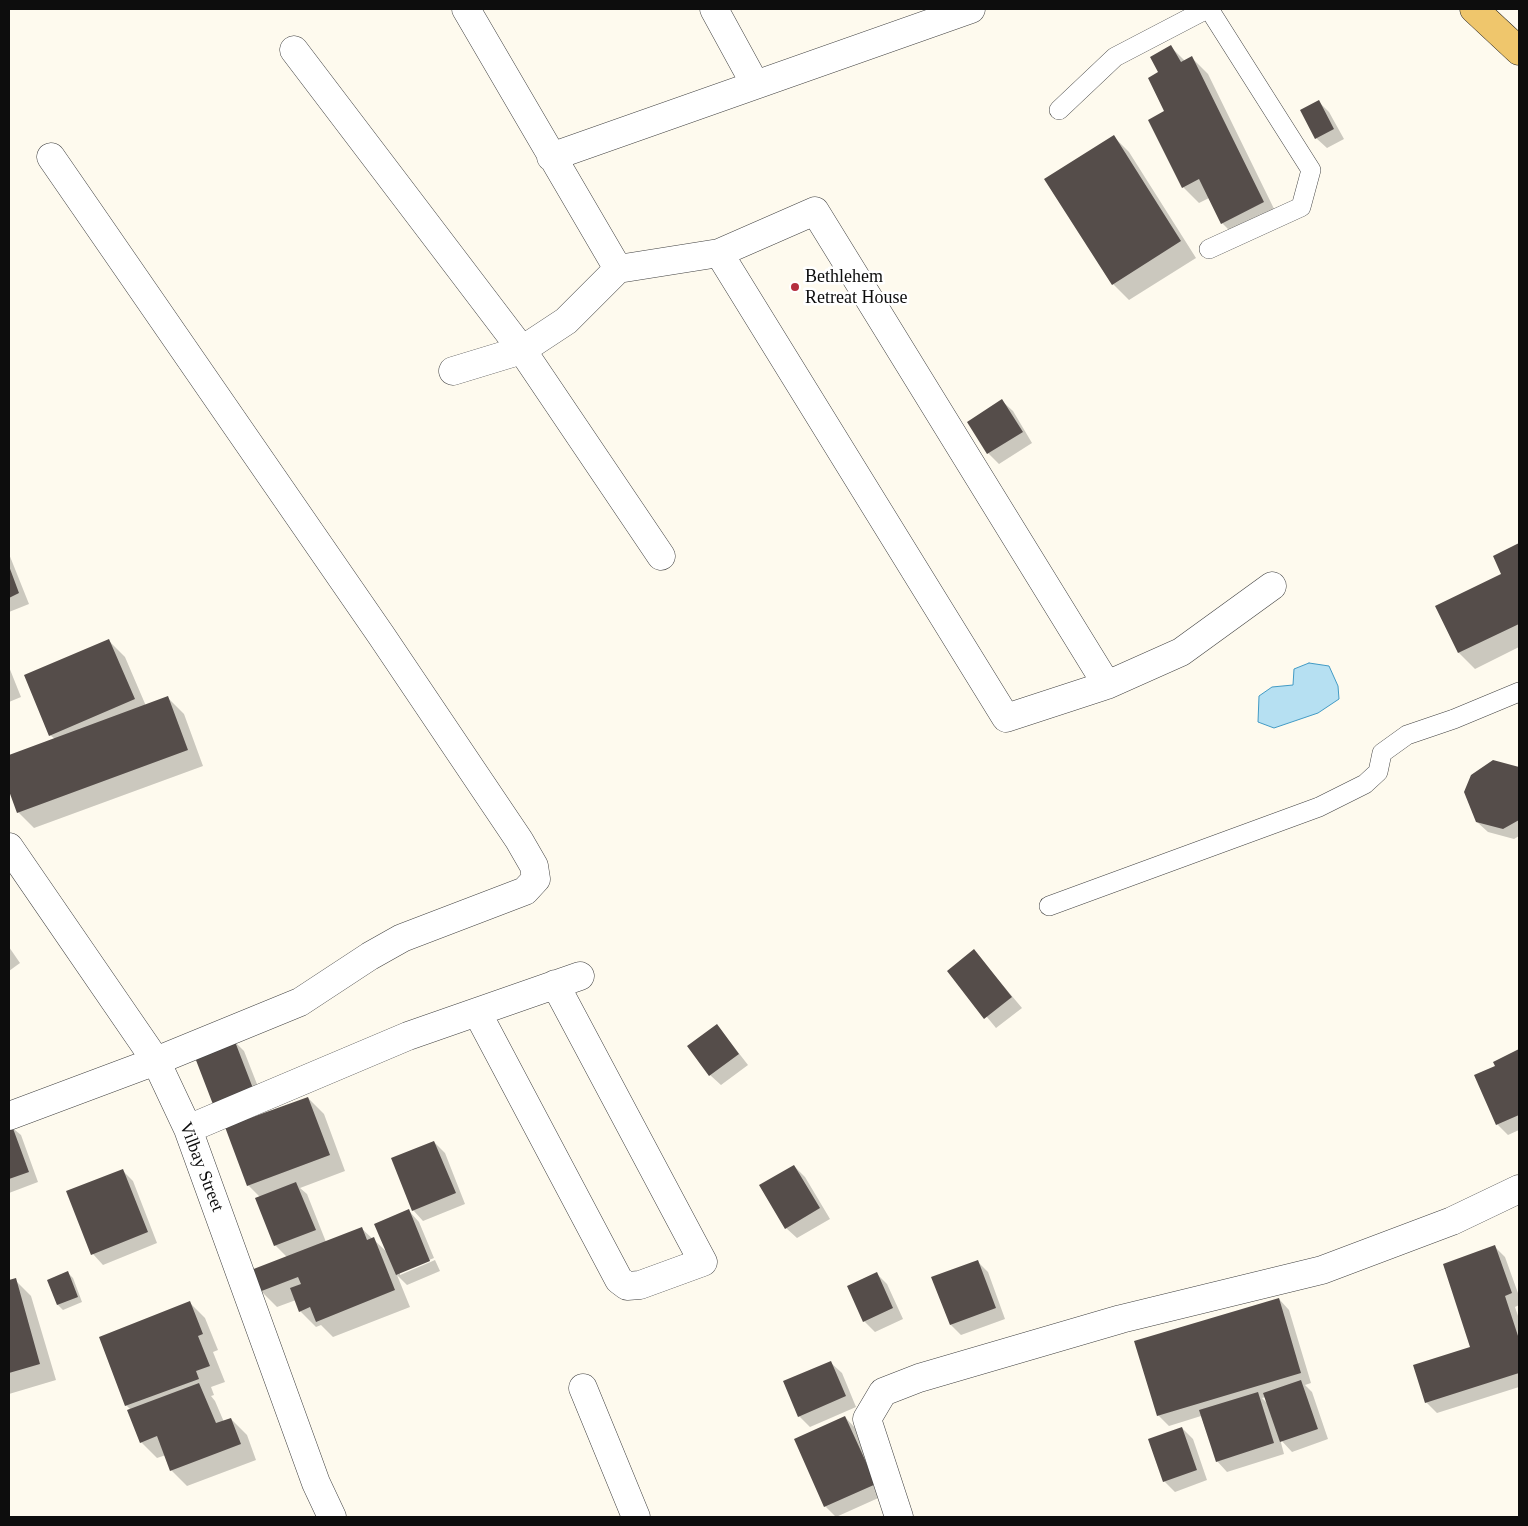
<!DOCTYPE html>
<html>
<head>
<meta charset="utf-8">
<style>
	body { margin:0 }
	#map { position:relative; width:1528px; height:1526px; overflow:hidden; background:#fefaee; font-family:"Times New Roman",serif }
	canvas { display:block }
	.frame { position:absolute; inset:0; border:10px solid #0d0d0d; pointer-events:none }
</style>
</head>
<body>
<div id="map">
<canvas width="1528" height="1526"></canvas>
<div class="frame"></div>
</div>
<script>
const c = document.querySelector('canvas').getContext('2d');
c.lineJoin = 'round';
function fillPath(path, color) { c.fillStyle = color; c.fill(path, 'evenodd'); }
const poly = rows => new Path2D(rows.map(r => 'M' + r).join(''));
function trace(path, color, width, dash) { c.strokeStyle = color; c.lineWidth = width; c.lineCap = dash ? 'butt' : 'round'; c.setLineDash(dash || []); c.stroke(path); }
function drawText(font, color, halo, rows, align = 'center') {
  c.font = font + ' "Times New Roman",serif'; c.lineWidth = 5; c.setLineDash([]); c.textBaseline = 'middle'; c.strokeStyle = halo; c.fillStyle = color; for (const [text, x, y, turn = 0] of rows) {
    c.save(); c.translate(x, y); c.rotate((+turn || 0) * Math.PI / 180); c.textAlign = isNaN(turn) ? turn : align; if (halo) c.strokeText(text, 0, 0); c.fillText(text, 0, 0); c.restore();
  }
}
const water = poly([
	[1309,663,1329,666,1338,686,1339,699,1318,713,1274,728,1258,722,1259,696,1272,687,1293,685,1294,669,1309,663]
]);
const shadow = poly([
	[1171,47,1185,61,1192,58,1208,74,1279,219,1238,239,1222,223,1209,198,1199,203,1183,187,1160,73],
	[1318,101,1329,112,1344,139,1327,148,1316,138],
	[1113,136,1129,152,1196,258,1129,300,1113,284],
	[1002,401,1013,411,1032,443,999,464,988,453,968,422],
	[1519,544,1519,647,1475,669,1459,653,1436,606,1503,574,1495,556],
	[9,554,29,604,9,612],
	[109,641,125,657,146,706,168,698,184,714,203,766,34,828,18,812,9,787,9,756,55,739,50,735],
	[9,667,21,697,9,702],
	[1493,761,1519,768,1519,836,1514,839,1488,832,1477,822],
	[9,947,20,963,9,971],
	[974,951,1022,1008,996,1028,949,971],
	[717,1025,748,1065,721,1085,710,1075],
	[234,1041,244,1051,264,1102,225,1116],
	[1519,1051,1519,1130,1508,1135,1497,1124,1497,1067,1495,1063],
	[308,1098,324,1114,345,1171,300,1188,307,1194,326,1242,361,1228,388,1253,409,1211,419,1222,434,1258,400,1272,400,1275,435,1260,440,1271,407,1285,397,1275,410,1307,333,1337,321,1325,316,1327,300,1311,296,1300,277,1307,261,1291,287,1257,275,1245,260,1197,248,1185],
	[9,1125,21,1135,38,1182,9,1193],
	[434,1142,445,1153,465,1204,423,1221,413,1210],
	[794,1166,805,1177,830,1219,797,1238,786,1228],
	[122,1170,133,1181,157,1243,103,1265,93,1254],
	[1495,1247,1505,1257,1519,1296,1519,1305,1515,1307,1519,1319,1519,1387,1437,1413,1426,1402,1472,1347],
	[977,1261,988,1272,1005,1319,961,1335,951,1325],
	[68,1273,73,1278,82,1302,63,1310,58,1305,48,1281],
	[877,1274,887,1284,903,1319,875,1332,864,1321,848,1287],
	[15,1280,31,1296,56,1380,9,1394,9,1282],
	[1279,1299,1289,1310,1311,1383,1305,1385,1312,1392,1328,1439,1292,1452,1280,1439,1284,1454,1227,1472,1217,1461,1201,1416,1169,1426,1158,1415],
	[1266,1397,1269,1405,1262,1398],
	[189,1302,205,1318,218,1350,213,1352,225,1382,211,1387,214,1395,211,1396,215,1401,224,1422,231,1419,247,1435,256,1460,187,1486,171,1470,166,1455,157,1458,141,1442,131,1410,126,1405],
	[831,1363,842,1373,856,1407,810,1427,799,1416],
	[845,1417,855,1428,885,1495,836,1517,825,1506,796,1439],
	[1182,1428,1193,1439,1207,1480,1175,1492,1164,1481]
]);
const building = poly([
	[1171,45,1181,62,1192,56,1264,202,1221,224,1199,179,1182,188,1148,120,1164,111,1148,78,1158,72,1150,57],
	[1319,100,1334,129,1315,139,1300,110],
	[1114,135,1181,241,1112,285,1044,179],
	[1002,399,1023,432,987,454,967,422],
	[1519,543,1519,624,1458,653,1435,606,1501,574,1493,556],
	[9,566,19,593,9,598],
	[109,639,135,699,49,736,24,675],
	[168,696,188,750,17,813,9,791,9,755],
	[1493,760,1519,767,1519,820,1503,829,1476,822,1464,792,1471,775],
	[974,949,1012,997,984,1019,947,971],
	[717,1024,739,1054,709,1076,687,1046],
	[234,1039,254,1091,214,1107,194,1055],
	[1519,1049,1519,1115,1496,1125,1474,1075,1495,1066,1493,1062],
	[308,1097,330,1155,247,1186,225,1127],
	[11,1123,29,1172,9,1179,9,1124],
	[434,1141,456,1193,412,1211,391,1158],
	[794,1165,820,1208,785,1229,759,1185],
	[123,1169,148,1232,91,1255,66,1191],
	[296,1182,316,1230,274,1246,255,1198],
	[409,1209,430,1261,396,1275,374,1224],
	[362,1227,367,1240,374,1237,395,1290,316,1322,310,1307,299,1312,290,1288,301,1284,298,1277,259,1292,251,1270],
	[1495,1245,1512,1293,1505,1296,1519,1339,1519,1373,1425,1403,1413,1365,1470,1347,1443,1264],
	[978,1260,996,1308,950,1325,931,1277],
	[68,1271,78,1297,57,1305,47,1280],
	[877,1272,893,1308,863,1322,847,1286],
	[16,1278,40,1364,9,1373,9,1280],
	[1279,1298,1301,1373,1157,1416,1134,1341],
	[190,1301,203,1334,198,1336,210,1366,196,1371,199,1379,125,1406,99,1337],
	[831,1361,846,1396,798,1417,783,1381],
	[1301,1380,1318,1429,1280,1442,1263,1393],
	[199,1383,216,1423,231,1418,241,1444,170,1471,157,1436,140,1443,127,1410],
	[1258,1392,1274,1443,1216,1462,1199,1410],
	[845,1416,876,1484,824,1507,794,1439],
	[1182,1427,1197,1470,1163,1482,1148,1439]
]);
const service = poly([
	[1209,9,1311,170,1301,207,1209,249],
	[1059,110,1115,57,1207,9],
	[1049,906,1319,807,1365,784,1378,772,1382,753,1407,735,1454,719,1519,692]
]);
const minor = poly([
	[466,9,618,269],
	[714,9,755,84],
	[294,50,522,350,661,556],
	[551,157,971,9],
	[719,253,1006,718,1107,685,1181,652,1272,586],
	[453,371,522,350,566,321,618,269,719,253,815,211,1107,685],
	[9,847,156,1061,188,1129,316,1483,332,1517],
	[477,1012,619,1280,627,1286,640,1285,703,1262,555,984],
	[9,1116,156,1061,300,1002,370,956,402,938,525,891,536,879,534,866,519,840,381,635,51,157],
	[188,1129,408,1036,580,976],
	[583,1388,636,1517],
	[899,1517,867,1419,883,1392,919,1378,1121,1319,1322,1270,1452,1221,1519,1189]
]);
const primary = poly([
	[1474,9,1519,51]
]);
const markers = [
	[795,287,5,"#b42e3e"]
];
const poiNames = [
	["Bethlehem",805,277],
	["Retreat House",805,298]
];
const streetNames = [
	["Vilbay Street",201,1167,69]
];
fillPath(water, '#b6e0f2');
trace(water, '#429ac4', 1);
fillPath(shadow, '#0003');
fillPath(building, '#554d4a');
trace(service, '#404040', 20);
trace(minor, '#404040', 29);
trace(primary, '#1e1e1e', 29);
trace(service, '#fff', 19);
trace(minor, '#fff', 28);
trace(primary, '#efc66c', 28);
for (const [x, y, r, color] of markers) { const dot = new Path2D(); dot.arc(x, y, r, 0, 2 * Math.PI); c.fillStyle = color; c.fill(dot); trace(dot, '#fff', 2); }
drawText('18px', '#0d0d0d', '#fff', poiNames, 'left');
drawText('18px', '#0d0d0d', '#fff', streetNames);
</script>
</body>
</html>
